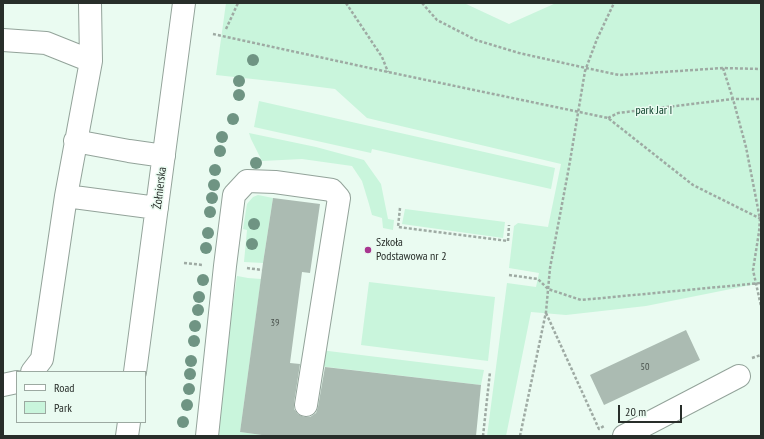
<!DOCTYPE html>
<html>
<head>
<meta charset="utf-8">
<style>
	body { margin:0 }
	#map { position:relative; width:764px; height:439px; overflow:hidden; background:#eafbf1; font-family:"PT Sans Narrow",sans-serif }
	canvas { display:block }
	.frame { position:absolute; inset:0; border:4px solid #282e2a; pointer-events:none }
	.legend { position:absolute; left:16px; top:371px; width:130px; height:52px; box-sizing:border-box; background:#eafbf1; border:1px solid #9ca9a1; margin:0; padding:5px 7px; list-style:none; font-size:12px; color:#282e2a }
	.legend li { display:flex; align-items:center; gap:8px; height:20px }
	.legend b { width:20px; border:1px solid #9ca9a1 }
	.scale { position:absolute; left:618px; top:405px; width:64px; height:18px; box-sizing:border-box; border:2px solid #282e2a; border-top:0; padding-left:5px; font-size:12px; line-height:14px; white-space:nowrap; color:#282e2a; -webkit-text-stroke:3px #eafbf1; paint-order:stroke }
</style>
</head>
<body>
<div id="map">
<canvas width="764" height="439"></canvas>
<div class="frame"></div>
<ul class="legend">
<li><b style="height:5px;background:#fff"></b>Road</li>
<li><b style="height:11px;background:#c9f5dc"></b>Park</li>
</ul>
<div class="scale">20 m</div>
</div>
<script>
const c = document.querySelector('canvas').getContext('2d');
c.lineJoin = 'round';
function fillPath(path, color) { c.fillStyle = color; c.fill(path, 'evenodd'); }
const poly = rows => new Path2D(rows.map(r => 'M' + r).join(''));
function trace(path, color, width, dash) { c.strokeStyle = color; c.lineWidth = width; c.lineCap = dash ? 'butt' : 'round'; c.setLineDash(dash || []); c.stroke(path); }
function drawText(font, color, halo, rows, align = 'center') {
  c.font = font + ' "PT Sans Narrow",sans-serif'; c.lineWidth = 3; c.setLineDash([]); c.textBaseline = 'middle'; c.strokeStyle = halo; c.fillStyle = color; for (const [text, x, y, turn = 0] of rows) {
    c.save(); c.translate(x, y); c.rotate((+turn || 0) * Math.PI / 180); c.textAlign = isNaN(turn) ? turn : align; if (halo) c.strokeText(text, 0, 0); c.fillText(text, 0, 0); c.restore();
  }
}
const green = poly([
	[226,3,464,3,509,24,556,3,759,3,761,4,761,283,646,306,566,315,531,312,506,436,487,436,507,283,536,287,539,273,509,268,514,226,518,223,548,227,561,164,367,118,335,89,280,82,216,75],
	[259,101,555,168,551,189,372,149,371,153,254,127],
	[249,133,316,147,364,160,381,184,388,219,394,220,393,230,383,228,382,218,372,215,369,204,362,181,352,166,302,159,262,161,251,139],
	[258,195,273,198,263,263,244,262,247,230,243,229,247,204,253,197],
	[405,209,505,222,503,238,402,224],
	[237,276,248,278,261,279,240,432,269,436,214,436],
	[369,282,495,297,488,361,361,345],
	[320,350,484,370,481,385,318,366]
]);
const building = poly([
	[273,198,320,204,310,273,302,272,290,363,300,364,294,403,294,409,298,414,304,417,310,417,316,413,318,407,325,367,481,385,476,436,269,436,240,432,263,263],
	[686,330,700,360,604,405,590,375]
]);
const path = poly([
	[346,3,382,57,388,72],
	[422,3,437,20,476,40,519,53,586,68,619,75,723,68,761,69],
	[226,29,238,3],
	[213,34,388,72,608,118,693,185,761,219],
	[723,68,733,99,746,147,760,219,759,232,753,270,761,306],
	[608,118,618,113,733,99,761,99],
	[400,208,398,227,508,241,509,225],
	[184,263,203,265],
	[247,268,262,270],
	[509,275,538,279,548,289,581,300,761,283],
	[546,313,599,429,604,426],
	[752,358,761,355],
	[483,436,490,372],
	[520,436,546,312,550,268,569,167,585,71,597,39,614,3]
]);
const minor = poly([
	[3,40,46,43,91,61],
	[75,141,129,151,164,156],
	[66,196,157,208],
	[32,372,42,359,66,196,91,61,90,3],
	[135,372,184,3],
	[3,385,17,382],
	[127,436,129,422],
	[207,436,225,266,234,195,247,181,275,182,332,190,339,198,306,405],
	[624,436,739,376]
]);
const trees = [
	[253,60],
	[239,81],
	[239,95],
	[233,119],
	[222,137],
	[220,151],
	[256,163],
	[215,170],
	[214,185],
	[212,198],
	[210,212],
	[254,224],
	[208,233],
	[252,244],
	[206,248],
	[203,280],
	[199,297],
	[198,310],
	[195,326],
	[194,341],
	[191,361],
	[190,374],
	[189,389],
	[187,405],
	[183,422]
];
const markers = [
	[368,250,4,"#a83690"]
];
const numberNames = [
	["39",275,323],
	["50",645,367]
];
const parkNames = [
	["park Jar I",654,111]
];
const streetNames = [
	["Żołnierska",160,188,-83]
];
const poiNames = [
	["Szkoła",376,243],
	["Podstawowa nr 2",376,257]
];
fillPath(green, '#c9f5dc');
fillPath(building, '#abbbb2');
trace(minor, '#93a39a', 24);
trace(path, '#9eaaa3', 2.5, [3, 2]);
trace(minor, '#fff', 22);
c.fillStyle = '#6f9483';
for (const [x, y] of trees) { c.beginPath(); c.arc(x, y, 6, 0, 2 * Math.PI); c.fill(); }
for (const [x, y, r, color] of markers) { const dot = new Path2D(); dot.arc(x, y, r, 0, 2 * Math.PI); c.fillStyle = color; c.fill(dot); trace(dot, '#eafbf1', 1.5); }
drawText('10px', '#49514c', null, numberNames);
drawText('12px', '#0b4029', '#eafbf1', parkNames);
drawText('12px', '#282e2a', '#eafbf1', streetNames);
drawText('12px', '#282e2a', '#eafbf1', poiNames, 'left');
</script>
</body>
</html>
